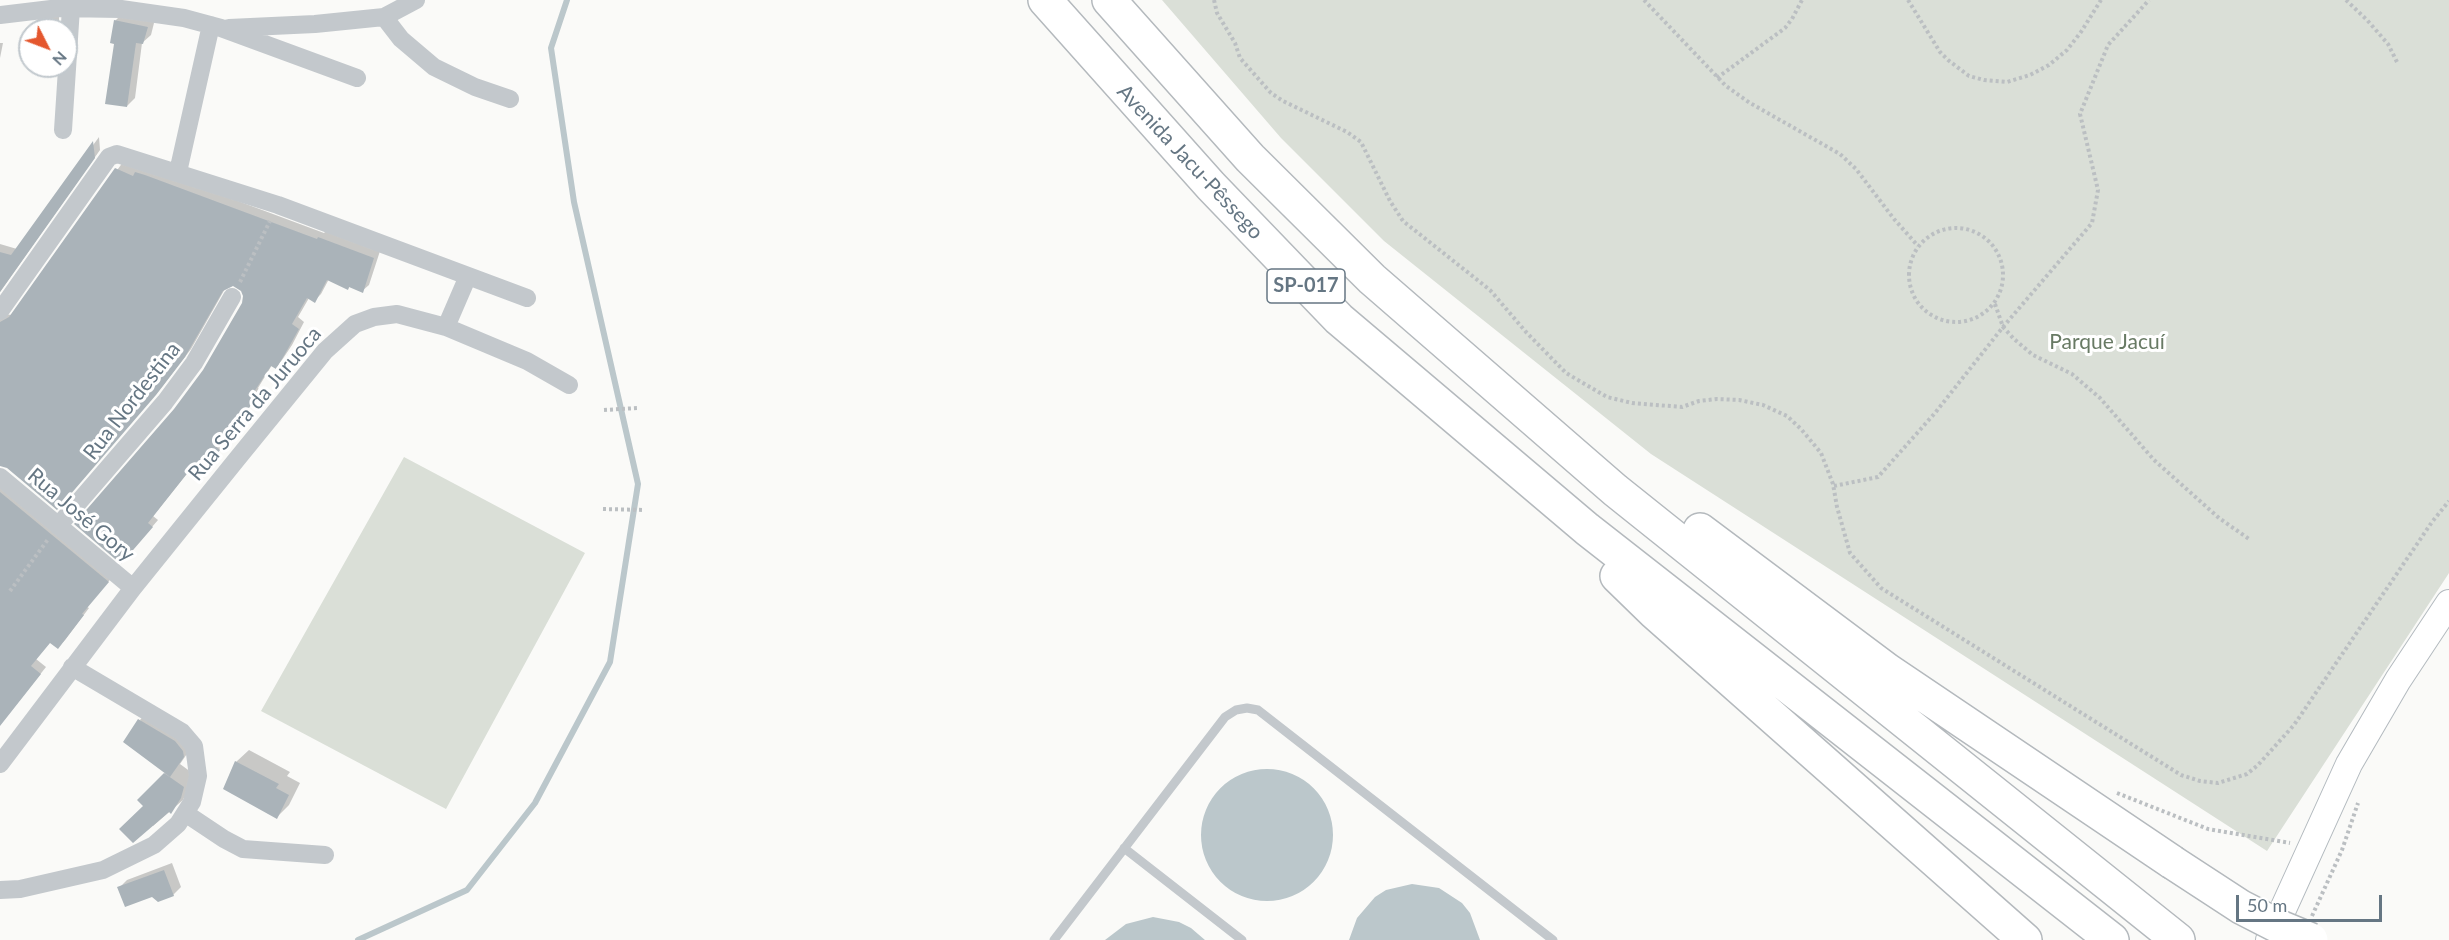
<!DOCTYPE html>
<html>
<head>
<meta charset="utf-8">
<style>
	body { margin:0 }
	#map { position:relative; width:2449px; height:940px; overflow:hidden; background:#fafaf8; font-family:Lato,sans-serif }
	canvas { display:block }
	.north { position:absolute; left:18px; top:18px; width:60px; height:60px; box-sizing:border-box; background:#fff; border:2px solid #c1c8cd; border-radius:50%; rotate:132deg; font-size:16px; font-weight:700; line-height:24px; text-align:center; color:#657683 }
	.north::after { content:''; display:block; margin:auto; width:21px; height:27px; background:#e4572e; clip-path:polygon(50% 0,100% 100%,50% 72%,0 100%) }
	.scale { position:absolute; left:2236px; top:895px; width:146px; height:27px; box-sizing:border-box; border:3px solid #657683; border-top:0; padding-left:8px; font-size:18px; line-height:21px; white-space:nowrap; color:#657683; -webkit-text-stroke:4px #fff; paint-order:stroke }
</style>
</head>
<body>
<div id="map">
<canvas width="2449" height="940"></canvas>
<div class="north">N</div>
<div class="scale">50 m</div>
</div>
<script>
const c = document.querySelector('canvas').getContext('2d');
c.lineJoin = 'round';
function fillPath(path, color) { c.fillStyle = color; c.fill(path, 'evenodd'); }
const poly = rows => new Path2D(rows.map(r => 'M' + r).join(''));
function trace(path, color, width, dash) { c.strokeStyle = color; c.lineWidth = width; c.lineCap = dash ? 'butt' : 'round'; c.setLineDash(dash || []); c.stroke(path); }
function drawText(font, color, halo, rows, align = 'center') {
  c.font = font + ' Lato,sans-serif'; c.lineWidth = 6; c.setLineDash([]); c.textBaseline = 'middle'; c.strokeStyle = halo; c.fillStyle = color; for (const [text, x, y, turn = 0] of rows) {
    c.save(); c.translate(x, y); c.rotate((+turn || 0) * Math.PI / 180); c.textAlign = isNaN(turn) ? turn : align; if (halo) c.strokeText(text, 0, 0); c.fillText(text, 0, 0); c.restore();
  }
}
const green = poly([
	[1162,0,2449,0,2449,573,2267,851,1651,454,1384,241,1281,138],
	[404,457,585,553,446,809,261,711]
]);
const water = poly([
	'1201 835a66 66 0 1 1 132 0a66 66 0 1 1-132 0Z',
	[1412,884,1439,888,1462,903,1470,913,1480,940,1349,940,1357,918,1375,897,1386,890],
	[1153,917,1179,922,1191,928,1205,940,1105,940,1126,924]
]);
const shadow = poly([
	[123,13,155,19,151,35,142,43,135,98,127,106,115,43,115,21],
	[59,16,59,30,32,30,32,25,40,17],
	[0,43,3,43,0,58],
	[99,137,100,150,0,292,0,244,17,249],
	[123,162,152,169,324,233,326,231,380,251,369,285,362,291,350,286,348,289,329,279,321,294,314,301,309,298,298,317,304,322,292,345,282,360,276,367,272,365,258,388,261,391,243,416,237,423,234,421,220,439,225,443,204,470,190,470,153,516,158,520,128,555,175,410,204,371,243,303,245,296,239,286,231,284,226,287,191,349,162,387,63,501,7,467,0,465,0,314,13,315],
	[0,480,114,575,87,607,89,608,65,640,58,647,51,641,36,659,46,667,0,725],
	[147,712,191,748,180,764,195,775,183,800,153,826,145,805,139,800,166,772,140,720],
	[249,750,290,772,287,776,300,783,289,805,277,817,236,762],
	[172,863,181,887,173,895,152,895,119,888,127,880]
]);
const stream = poly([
	[358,940,467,890,535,803,610,662,638,484,574,202,551,48,567,0]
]);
const building = poly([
	[114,20,148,27,143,44,136,43,127,107,105,104,114,44,110,43],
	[93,141,95,158,0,292,0,252,11,255],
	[115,168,133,176,135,172,145,175,317,239,318,237,374,258,363,293,349,287,348,290,327,280,315,303,307,298,292,324,299,329,285,354,276,369,271,366,252,395,256,398,237,425,234,423,215,446,220,450,198,479,189,471,148,523,153,527,121,564,74,524,174,409,203,370,242,303,243,296,241,291,233,286,223,291,185,357,156,395,57,510,7,468,0,466,0,322,9,317],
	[0,492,109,582,82,614,84,615,58,649,50,643,31,666,41,674,0,726],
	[138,719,175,741,183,751,184,757,170,777,123,742],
	[235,761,279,784,276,788,289,795,277,819,223,789],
	[164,773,184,787,181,798,171,814,169,812,133,843,119,829,143,806,137,800],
	[164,870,174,896,158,902,152,897,125,907,117,887]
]);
const path = poly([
	[1214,0,1217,13,1235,43,1240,58,1271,93,1283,101,1347,132,1361,142,1390,201,1403,221,1490,290,1526,332,1566,373,1607,397,1632,403,1682,407,1699,401,1717,399,1739,400,1763,405,1787,416,1801,429,1821,453,1833,484,1837,507,1850,553,1881,588,2181,775,2200,781,2218,783,2247,774,2258,765,2294,725,2432,522,2449,501],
	[1644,0,1726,86,1750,103,1840,154,1856,169,1894,219,1918,246],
	[1908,0,1940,52,1948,60,1969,76,1984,80,2007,82,2030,75,2049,65,2067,50,2081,32,2101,0],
	[2346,0,2367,20,2388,44,2397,62],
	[1717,78,1785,28,1792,19,1802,0],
	'1909 275a47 47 0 1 1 94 0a47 47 0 1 1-94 0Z',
	[240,282,270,221],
	[1995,304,2003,327,2014,339,2033,355,2072,374,2100,398,2154,460,2219,518,2249,539],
	[604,410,638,408],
	[1834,486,1878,477,1935,413,2003,327,2092,223,2098,190,2080,114,2108,45,2149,0],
	[603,509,645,510],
	[10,591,49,538],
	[2117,793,2208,829,2290,843],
	[2312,916,2342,850,2358,803]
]);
const lane = poly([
	[1124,848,1242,940],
	[1054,940,1225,717,1236,710,1247,708,1258,710,1553,940]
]);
const street = poly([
	[0,15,59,8,121,9,184,18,221,28,357,78],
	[384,17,401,39,434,67,475,87,510,99],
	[229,28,315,24,384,17,416,0],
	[63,130,71,8],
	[178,172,211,25],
	[0,311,104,164,109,157,117,154,278,205,527,298],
	[446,327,468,276],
	[0,477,133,588],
	[58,526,165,402,194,363,232,297],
	[0,764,133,588,237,459,325,351,355,324,374,317,397,314,446,327,527,361,569,385],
	[185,813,224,839,243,849,325,855],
	[0,890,20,889,103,870,154,845,178,824,192,802,198,776,194,746,182,732,72,667]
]);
const secondary = poly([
	[2269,940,2349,764,2398,680,2449,603]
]);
const highway = poly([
	[1045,0,1211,186,1339,319,1587,529,2112,940],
	[1109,0,1250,158,1372,279,1615,490,2178,940],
	[1700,530,1887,670,2172,862],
	[1617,576,1655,613,2025,940]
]);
const highwayBridge = poly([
	[2172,862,2241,907,2282,928,2311,940]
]);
const shields = [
	[1306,286,78]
];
const shieldNames = [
	["SP-017",1306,286]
];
const streetNames = [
	["Avenida Jacu-Pêssego",1190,162,47],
	["Rua Nordestina",132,401,-52],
	["Rua Serra da Juruoca",255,404,-50],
	["Rua José Gory",81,515,40]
];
const parkNames = [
	["Parque Jacuí",2107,342]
];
fillPath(green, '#dadfd7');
fillPath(water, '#bbc7cb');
fillPath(shadow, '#0003');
trace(stream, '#bbc7cb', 6);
fillPath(building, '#aab3b9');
trace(secondary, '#b3babf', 28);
trace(highway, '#b4b9bd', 36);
trace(path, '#bbbfc2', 4, [3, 3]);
trace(lane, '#c3c8cc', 9);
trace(street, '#c3c8cc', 18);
trace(secondary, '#fff', 26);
trace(highway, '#fff', 33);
trace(highwayBridge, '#b4b9bd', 36, []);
trace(highwayBridge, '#fff', 33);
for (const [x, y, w] of shields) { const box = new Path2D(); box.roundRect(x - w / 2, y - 17, w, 34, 4.5); c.fillStyle = '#fff'; c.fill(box); trace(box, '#657683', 1.5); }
drawText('bold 20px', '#657683', null, shieldNames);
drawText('21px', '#657683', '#fff', streetNames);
drawText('21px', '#687a64', '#fff', parkNames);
</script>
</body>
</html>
